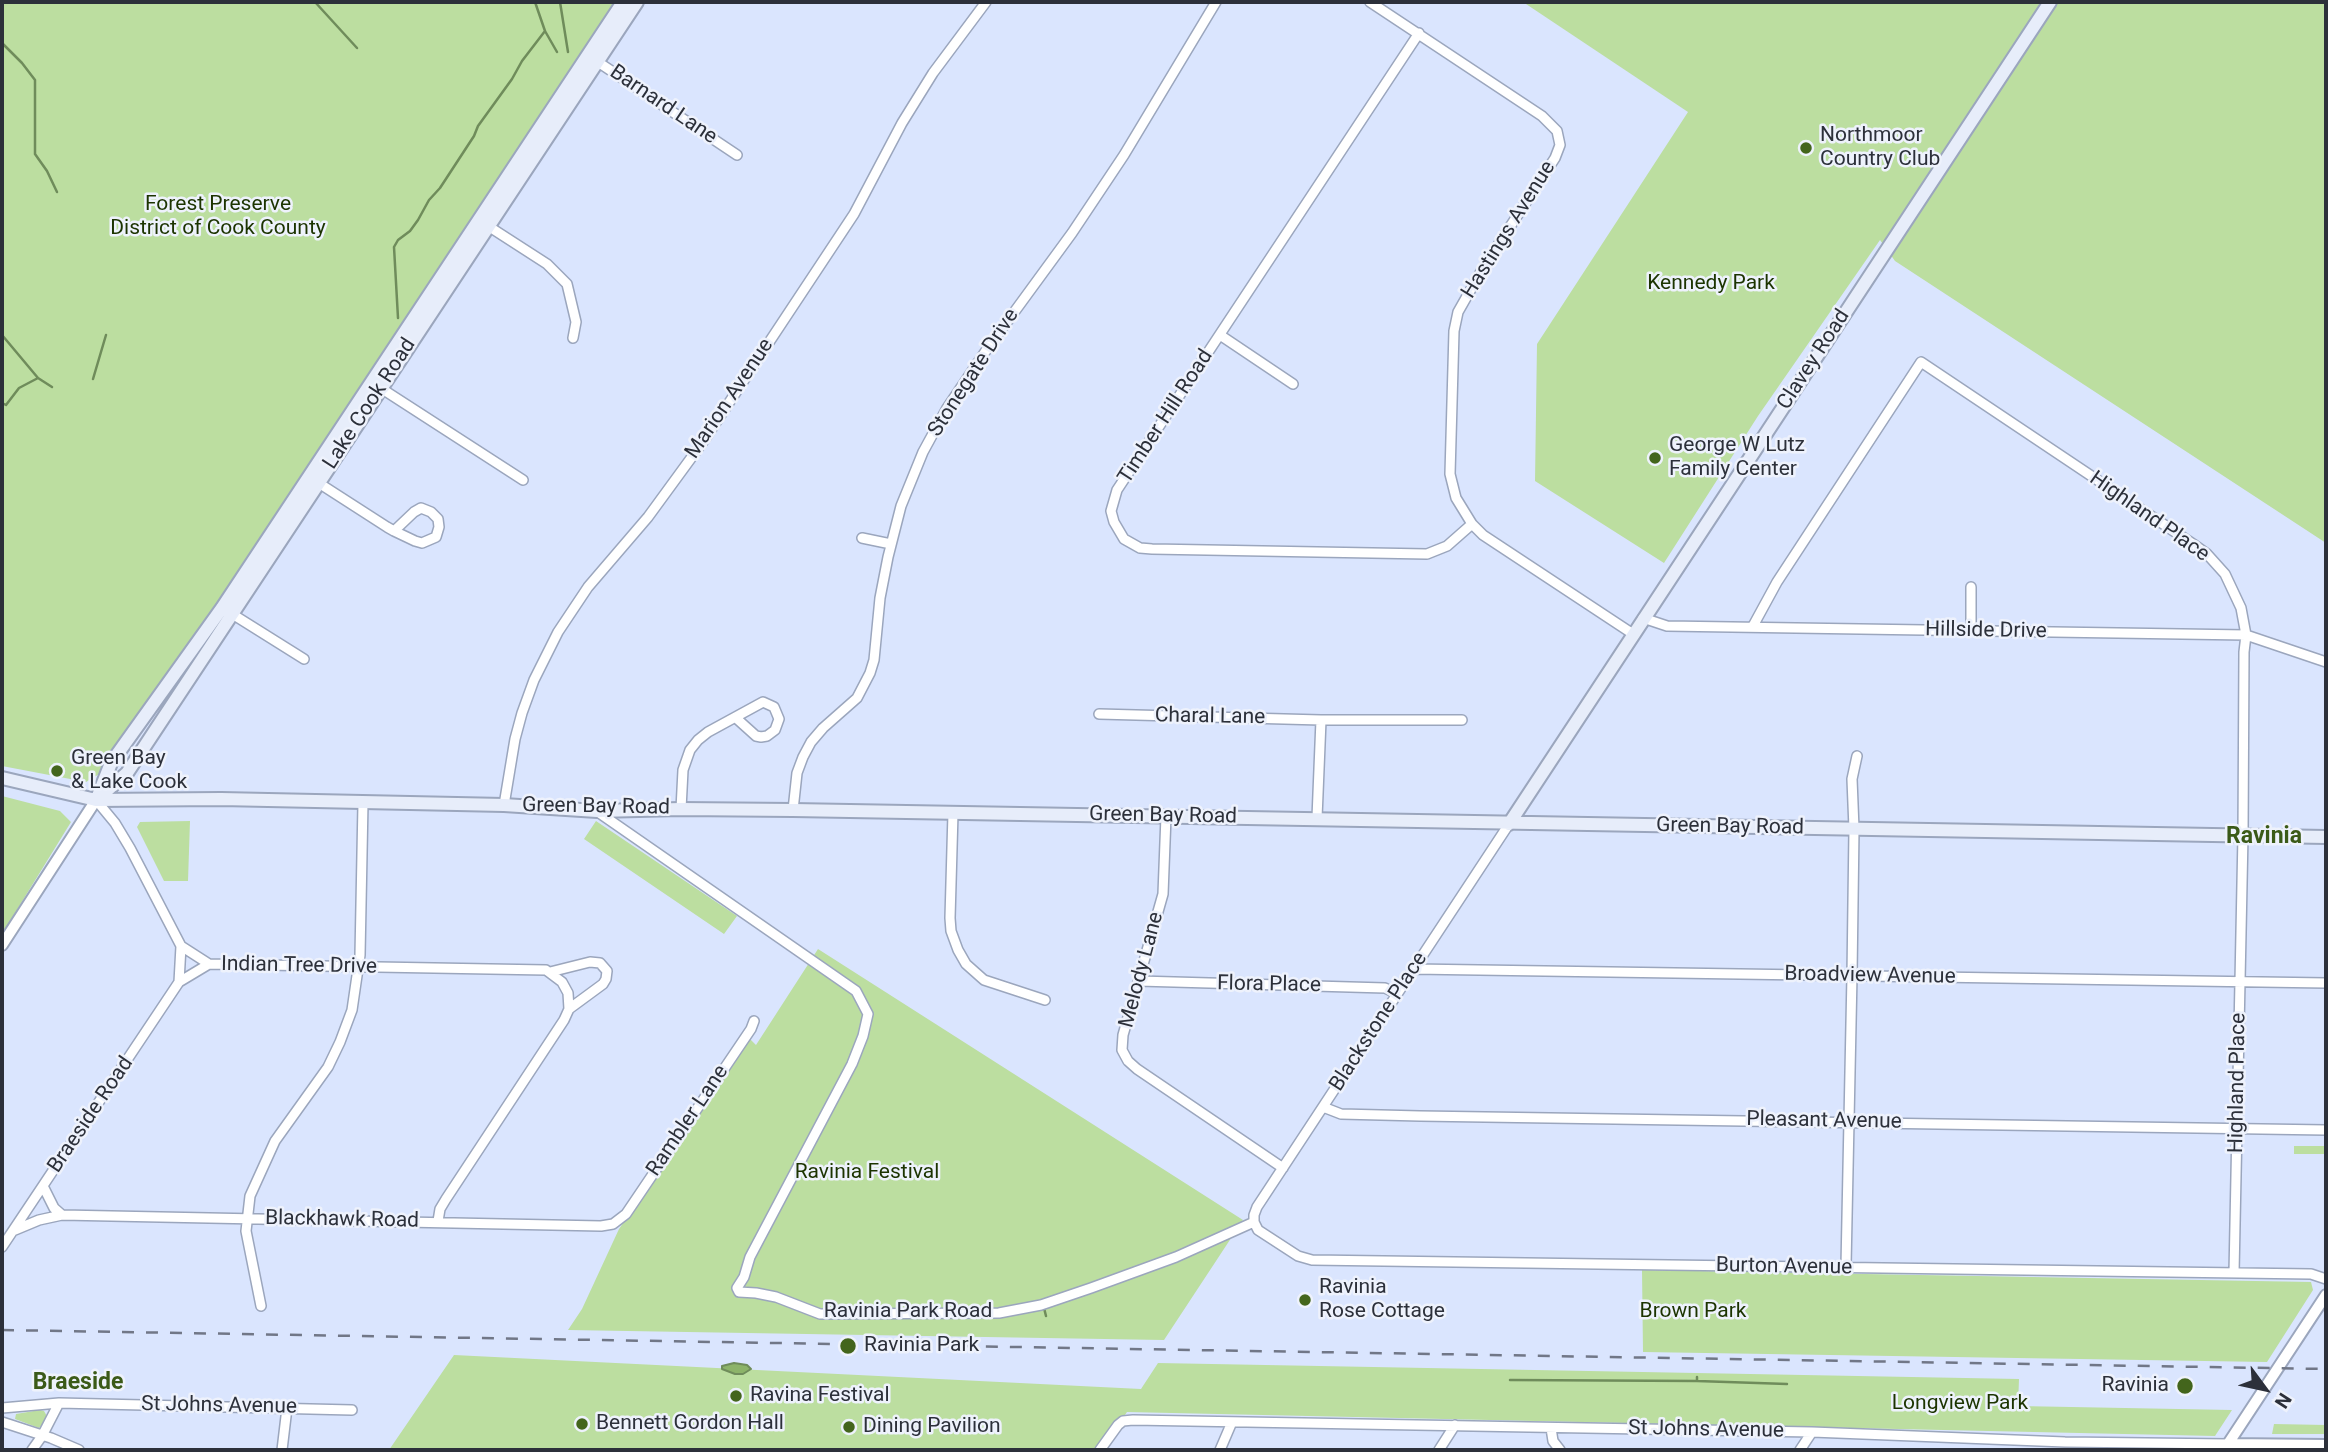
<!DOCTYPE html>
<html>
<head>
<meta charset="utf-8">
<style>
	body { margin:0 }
	#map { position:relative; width:2328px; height:1452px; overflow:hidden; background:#dae5fe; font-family:Roboto,sans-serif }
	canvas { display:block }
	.frame { position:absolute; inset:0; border:4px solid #2c303a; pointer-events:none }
	.north { position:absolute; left:2230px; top:1354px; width:70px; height:70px; -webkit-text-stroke:5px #eef2fc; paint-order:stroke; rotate:123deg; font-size:19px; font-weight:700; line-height:28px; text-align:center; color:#2c303a }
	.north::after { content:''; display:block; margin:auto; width:24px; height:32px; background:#2c303a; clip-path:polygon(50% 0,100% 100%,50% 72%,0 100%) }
</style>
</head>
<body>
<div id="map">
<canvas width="2328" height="1452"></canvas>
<div class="frame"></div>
<div class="north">N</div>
</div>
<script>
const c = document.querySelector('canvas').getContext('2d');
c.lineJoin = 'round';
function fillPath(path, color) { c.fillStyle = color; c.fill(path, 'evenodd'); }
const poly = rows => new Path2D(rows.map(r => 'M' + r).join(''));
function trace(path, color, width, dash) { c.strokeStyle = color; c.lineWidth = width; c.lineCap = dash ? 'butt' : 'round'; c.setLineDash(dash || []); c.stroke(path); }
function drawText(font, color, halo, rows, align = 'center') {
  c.font = font + ' Roboto,sans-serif'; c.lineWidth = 5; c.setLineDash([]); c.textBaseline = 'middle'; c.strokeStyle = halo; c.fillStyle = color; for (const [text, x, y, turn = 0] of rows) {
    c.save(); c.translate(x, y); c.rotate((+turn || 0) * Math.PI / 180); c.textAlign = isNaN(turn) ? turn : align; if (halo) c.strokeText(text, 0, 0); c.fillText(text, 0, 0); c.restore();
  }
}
const green = poly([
	[2,2,619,2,194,643,101,773,86,782,2,766],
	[1523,2,2326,2,2326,543,1895,261,1880,240,1758,416,1664,563,1535,481,1537,344,1688,112],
	[2,796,60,811,71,822,2,934],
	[190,821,188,881,164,881,137,827,140,822],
	[596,821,737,916,724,934,584,839],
	[818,949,1243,1220,1164,1340,568,1330,582,1309,619,1229,750,1039,756,1045],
	[2294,1146,2326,1146,2326,1154,2294,1154],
	[1642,1270,2311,1282,2313,1290,2267,1362,1643,1352],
	[454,1355,1141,1389,1158,1363,2019,1379,2018,1406,2232,1410,2215,1436,1127,1412,1101,1450,389,1450],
	[40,1410,44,1411,48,1418,39,1428,15,1419,16,1414],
	[2274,1424,2326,1425,2326,1434,2272,1434]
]);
const water = poly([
	[734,1363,747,1365,751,1369,743,1374,735,1374,722,1369,722,1366,734,1363]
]);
const stream = poly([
	[315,2,357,48],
	[560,2,568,52],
	[545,31,557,52],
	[2,43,22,63,35,80,35,154,47,171,57,192],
	[398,318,394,247,398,240,410,231,418,220,429,200,440,188,474,136,478,126,512,79,522,61,545,31,535,2],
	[2,335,38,378],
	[93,379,106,335],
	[2,403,6,405,19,388,38,378,52,387],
	[1044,1308,1046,1316],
	[1510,1380,1697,1381,1697,1377],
	[1697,1381,1787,1384]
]);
const minor = poly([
	[1370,2,1542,116,1557,131,1560,145,1555,158,1483,268,1458,312,1454,331,1450,474,1456,498,1472,524,1483,535,1633,634],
	[1419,33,1117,490,1111,511,1114,522,1124,539,1140,548,1152,549,1427,554,1447,546,1472,524],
	[595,60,737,155],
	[485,224,547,264,567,284,576,322,573,338],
	[1220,335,1293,384],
	[376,385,523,480],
	[314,480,387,527,394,531,415,541,422,543,436,537,439,527,438,519,431,512,421,508,414,512,394,531],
	[862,538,891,544],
	[1971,587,1971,630],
	[229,612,304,659],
	[1643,618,1667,626,2246,635,2326,662],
	[1753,626,1777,582,1921,362,2193,544,2207,554,2225,574,2241,608,2246,635,2244,652,2243,835,2234,1273],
	[1099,714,1321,720,1462,720],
	[96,800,115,823,130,848,181,946,209,964,546,970,562,982,568,993,569,1009,564,1020,446,1199,440,1209,438,1221],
	[504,805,515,739,522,713,534,680,558,632,588,587,648,517,705,439,854,214,902,123,933,73,986,2],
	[681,809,683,770,690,750,698,740,708,732,763,702,774,707,779,719,775,730,767,736,761,737,756,736,736,718],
	[793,810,797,773,803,757,811,742,823,728,857,698,870,673,874,660,880,598,888,557,901,506,923,452,947,408,985,352,1072,233,1124,155,1216,2],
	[598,812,856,991,868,1014,863,1036,852,1064,750,1257,744,1277,737,1288,739,1292,756,1293,776,1297,820,1314,999,1313,1041,1305,1091,1288,1176,1257,1254,1222],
	[953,813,950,918,951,931,958,950,966,964,984,980,1045,1000],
	[1166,816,1163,894,1123,1035,1122,1050,1128,1061,1137,1069,1283,1168],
	[1317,818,1321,720],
	[1414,969,2326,983],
	[550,972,590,962,600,963,607,971,606,979,603,984,569,1009],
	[1139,981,1385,988,1397,994],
	[179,982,181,946],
	[1323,1107,1341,1114,1420,1116,2326,1130],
	[43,1186,54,1208,62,1215,601,1226,613,1224,626,1214,751,1029,754,1021],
	[1254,1222,1258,1230,1298,1256,1312,1260,2311,1274,2326,1279],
	[1254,1222,1254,1215,1257,1207,1509,824],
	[15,1230,39,1220,62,1215],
	[2,1247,179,982,209,964],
	[1846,1266,1852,975,1854,829,1852,779,1857,756],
	[261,1306,246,1231,250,1196,275,1141,328,1067,340,1042,352,1010,360,955,363,803],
	[2,1408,59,1403,352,1410],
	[2,1422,51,1438,79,1450],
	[1551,1428,1553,1441,1560,1450],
	[32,1450,42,1436,59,1403],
	[282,1450,287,1408],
	[1100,1450,1118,1425,1123,1421,1133,1420,1812,1432,2065,1442,2228,1444],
	[1220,1450,1232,1422],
	[1439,1450,1455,1425],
	[1800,1450,1812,1432]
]);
const tertiary = poly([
	[2,945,96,800],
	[2228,1444,2326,1445],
	[2224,1450,2326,1295]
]);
const secondary = poly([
	[2,778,96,800,221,799,504,805,597,811,681,809,793,810,2326,837],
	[98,796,111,763,222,608,623,2],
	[96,800,127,773,637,2],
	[1509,824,2050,2]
]);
const rail = poly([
	[2,1330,2326,1369]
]);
const markers = [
	[1806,148,7,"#43651c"],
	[1655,458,7,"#43651c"],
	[57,771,7,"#43651c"],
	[1305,1300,7,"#43651c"],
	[848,1346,9,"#43651c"],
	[2185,1386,9,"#43651c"],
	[736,1396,7,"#43651c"],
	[582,1424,7,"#43651c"],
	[849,1427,7,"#43651c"]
];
const streetNames = [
	["Barnard Lane",663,105,34],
	["Hastings Avenue",1509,230,-58],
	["Clavey Road",1814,360,-57],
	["Stonegate Drive",974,373,-57],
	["Marion Avenue",730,399,-56],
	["Lake Cook Road",370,404,-57],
	["Timber Hill Road",1166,417,-57],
	["Highland Place",2149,517,35],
	["Hillside Drive",1986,631,1],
	["Charal Lane",1210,717,1],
	["Green Bay Road",596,807,1],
	["Green Bay Road",1163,816,1],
	["Green Bay Road",1730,827,1],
	["Indian Tree Drive",299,966,1],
	["Melody Lane",1142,970,-75],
	["Broadview Avenue",1870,976,1],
	["Flora Place",1269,985,1],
	["Blackstone Place",1379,1022,-57],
	["Highland Place",2238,1083,-89],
	["Braeside Road",91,1115,-56],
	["Rambler Lane",688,1121,-56],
	["Pleasant Avenue",1824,1121,1],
	["Blackhawk Road",342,1220,1],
	["Burton Avenue",1784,1267,1],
	["Ravinia Park Road",908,1312],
	["St Johns Avenue",219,1406,1],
	["St Johns Avenue",1706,1430,1]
];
const poiNames = [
	["Northmoor",1820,136],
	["Country Club",1820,160],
	["George W Lutz",1669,446],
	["Family Center",1669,470],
	["Green Bay",71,759],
	["& Lake Cook",71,783],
	["Ravinia",1319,1288],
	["Rose Cottage",1319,1312],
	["Ravinia Park",864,1346],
	["Ravinia",2169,1386,"right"],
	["Ravina Festival",750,1396],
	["Bennett Gordon Hall",596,1424],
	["Dining Pavilion",863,1427]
];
const parkNames = [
	["Forest Preserve",218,205],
	["District of Cook County",218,229],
	["Kennedy Park",1711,284],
	["Ravinia Festival",867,1173],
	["Brown Park",1693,1312],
	["Longview Park",1960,1404]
];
const neighbourhoodNames = [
	["Ravinia",2264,837],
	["Braeside",78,1383]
];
fillPath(green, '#bcdea0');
fillPath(water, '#8cb369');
trace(water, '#6f8c5b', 2);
trace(stream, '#6f8c5b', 2.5);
trace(minor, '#9ba6bd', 12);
trace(tertiary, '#9ba6bd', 14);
trace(secondary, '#9ba6bd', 16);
trace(minor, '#fff', 9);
trace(tertiary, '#fff', 10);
trace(secondary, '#e7edfa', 12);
trace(rail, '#717787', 2.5, [12, 12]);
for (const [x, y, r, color] of markers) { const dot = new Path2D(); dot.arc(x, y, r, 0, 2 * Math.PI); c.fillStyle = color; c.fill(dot); trace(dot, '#eef2fc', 2.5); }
drawText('21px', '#2c303a', '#eef2fc', streetNames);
drawText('21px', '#2c303a', '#eef2fc', poiNames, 'left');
drawText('21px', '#1c3400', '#eef2fc', parkNames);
drawText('bold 23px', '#3b5a18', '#eef2fc', neighbourhoodNames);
</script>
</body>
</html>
